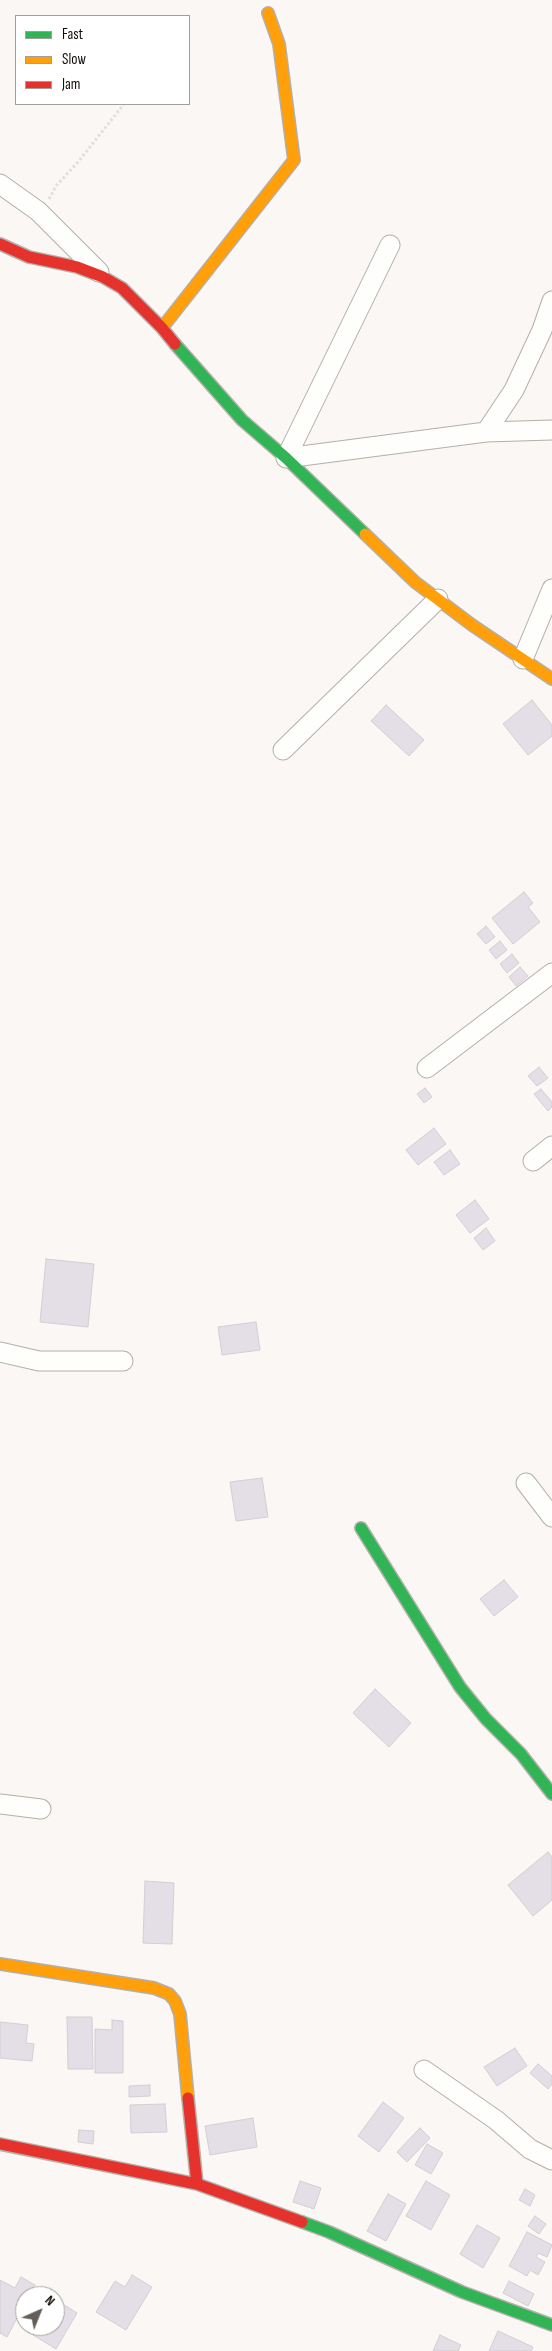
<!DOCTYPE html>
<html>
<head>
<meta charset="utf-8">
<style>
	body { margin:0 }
	#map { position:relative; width:552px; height:2351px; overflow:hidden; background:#faf7f4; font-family:"Sofia Sans Condensed",sans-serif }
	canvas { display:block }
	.legend { position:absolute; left:15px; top:15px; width:175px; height:90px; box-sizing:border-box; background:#fff; border:1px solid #a19e9b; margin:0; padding:6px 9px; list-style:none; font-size:15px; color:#130c04 }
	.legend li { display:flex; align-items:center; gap:10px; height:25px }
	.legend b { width:25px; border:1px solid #a19e9b }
	.north { position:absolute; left:15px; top:2286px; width:50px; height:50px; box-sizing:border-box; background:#fff; border:1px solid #a19e9b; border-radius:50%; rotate:44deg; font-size:14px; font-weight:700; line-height:20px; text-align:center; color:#130c04 }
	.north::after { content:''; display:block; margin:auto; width:18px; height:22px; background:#645e58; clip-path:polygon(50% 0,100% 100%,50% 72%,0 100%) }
</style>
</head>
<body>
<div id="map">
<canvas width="552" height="2351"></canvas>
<ul class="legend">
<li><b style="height:6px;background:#30b455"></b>Fast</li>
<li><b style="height:6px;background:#ff9f0a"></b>Slow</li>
<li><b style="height:6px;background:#e5322d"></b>Jam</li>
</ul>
<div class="north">N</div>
</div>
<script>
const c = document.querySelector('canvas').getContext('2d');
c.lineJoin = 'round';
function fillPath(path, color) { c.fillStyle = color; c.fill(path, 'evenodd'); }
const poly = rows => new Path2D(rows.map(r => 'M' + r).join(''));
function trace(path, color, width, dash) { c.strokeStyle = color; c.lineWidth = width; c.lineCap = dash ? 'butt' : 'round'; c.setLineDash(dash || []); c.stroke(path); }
const building = poly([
	[532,700,552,725,552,736,528,755,503,724,532,700],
	[386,705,424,740,409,756,371,721,386,705],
	[524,892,533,903,528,907,540,922,513,944,492,918,524,892],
	[486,926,495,937,486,944,477,934,486,926],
	[500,941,507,950,496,959,489,950,500,941],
	[512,954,519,963,507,973,500,964,512,954],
	[520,967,528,976,516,986,509,977,520,967],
	[539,1067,548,1078,537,1086,528,1076,539,1067],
	[425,1088,432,1097,424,1103,417,1094,425,1088],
	[541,1089,552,1102,552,1107,548,1111,534,1094,541,1089],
	[434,1128,446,1144,418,1165,406,1150,434,1128],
	[450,1150,460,1164,444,1175,434,1162,450,1150],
	[475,1200,489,1219,470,1233,456,1215,475,1200],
	[486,1228,495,1241,483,1250,474,1238,486,1228],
	[46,1259,94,1264,88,1327,40,1322,46,1259],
	[256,1322,260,1350,222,1355,218,1327,256,1322],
	[262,1478,268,1517,236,1521,230,1482,262,1478],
	[504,1580,518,1597,494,1616,480,1599,504,1580],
	[375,1689,411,1723,389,1747,353,1713,375,1689],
	[548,1852,552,1857,552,1900,533,1916,508,1885,548,1852],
	[145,1881,174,1883,172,1944,143,1943,145,1881],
	[67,2017,92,2017,93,2069,68,2069,67,2017],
	[112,2020,123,2021,123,2073,95,2073,95,2029,112,2030,112,2020],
	[0,2022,28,2025,26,2043,34,2044,32,2061,0,2058,0,2022],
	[515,2048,527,2066,497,2086,484,2067,515,2048],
	[538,2064,552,2076,552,2084,548,2089,530,2073,538,2064],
	[150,2085,150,2096,129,2097,129,2086,150,2085],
	[383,2102,404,2118,379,2152,358,2136,383,2102],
	[165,2104,167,2132,131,2133,130,2105,165,2104],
	[253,2118,257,2147,210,2155,205,2126,253,2118],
	[420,2128,430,2138,407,2162,397,2152,420,2128],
	[79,2130,94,2131,93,2144,78,2142,79,2130],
	[427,2144,443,2153,431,2174,415,2165,427,2144],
	[300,2181,321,2188,314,2209,293,2202,300,2181],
	[426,2181,450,2195,431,2230,406,2216,426,2181],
	[525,2189,535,2195,530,2206,519,2200,525,2189],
	[388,2194,406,2204,386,2241,367,2231,388,2194],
	[535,2216,546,2224,539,2234,528,2226,535,2216],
	[477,2225,500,2238,483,2268,460,2254,477,2225],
	[527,2232,552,2245,547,2257,538,2253,536,2257,545,2262,538,2275,530,2270,527,2276,509,2266,527,2232],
	[132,2275,152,2287,126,2330,96,2312,115,2281,125,2287,132,2275],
	[21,2277,35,2285,29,2296,25,2296,25,2303,7,2337,0,2333,0,2280,15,2288,21,2277],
	[509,2281,534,2294,528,2306,503,2293,509,2281],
	[55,2299,77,2313,56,2349,25,2330,27,2326,55,2326,55,2299],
	[498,2331,533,2347,531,2351,489,2351,498,2331],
	[440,2335,461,2345,458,2351,433,2351,440,2335]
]);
const path = poly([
	[49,199,56,186,78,162,124,104]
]);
const street = poly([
	[0,184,38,211,99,272],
	[390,245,286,458,486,432,514,390,542,330,552,301],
	[486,432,552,430],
	[523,659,552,589],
	[283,750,438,599],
	[427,1068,552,973],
	[533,1161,552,1146],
	[0,1352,39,1361,123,1361],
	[526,1483,552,1517],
	[0,1804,41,1809],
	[424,2070,496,2120,530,2149,552,2160]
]);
const fast = poly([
	[175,344,242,420,286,458,365,534],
	[361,1528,460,1687,486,1719,521,1754,552,1794],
	[302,2222,329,2232,462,2292,552,2325]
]);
const slow = poly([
	[162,328,294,160,279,44,268,13],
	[365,534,415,582,472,625,552,679],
	[0,1964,154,1988,169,1994,175,2001,180,2014,188,2098]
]);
const jam = poly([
	[0,244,29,257,77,267,103,277,122,288,162,328,175,344],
	[188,2098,197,2184],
	[0,2144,197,2184,302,2222]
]);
fillPath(building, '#e4dee6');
trace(building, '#d2ced2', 1);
trace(street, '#b4afa9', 21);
trace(fast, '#b4afa9', 14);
trace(slow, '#b4afa9', 14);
trace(jam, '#b4afa9', 14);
trace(path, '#e0dfde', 3, [2.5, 2.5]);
trace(street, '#fefefd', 19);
trace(fast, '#30b455', 11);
trace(slow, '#ff9f0a', 11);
trace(jam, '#e5322d', 11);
</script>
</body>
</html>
